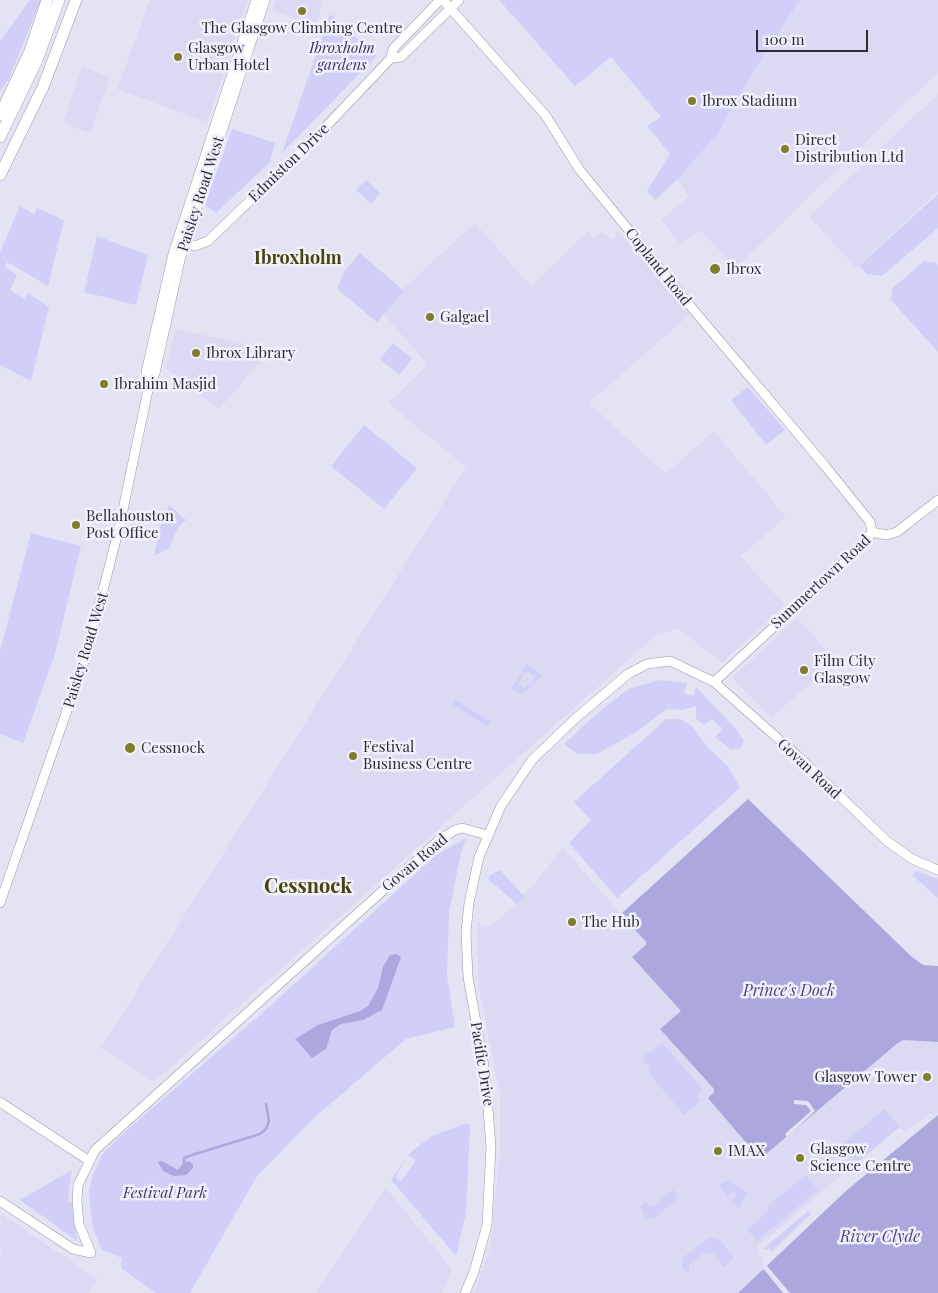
<!DOCTYPE html>
<html>
<head>
<meta charset="utf-8">
<style>
	body { margin:0 }
	#map { position:relative; width:938px; height:1293px; overflow:hidden; background:#e3e3f3; font-family:"Playfair Display",serif }
	canvas { display:block }
	.scale { position:absolute; left:756px; top:30px; width:112px; height:22px; box-sizing:border-box; border:2px solid #2c2c32; border-top:0; padding-left:6px; font-size:15px; line-height:18px; white-space:nowrap; color:#2c2c32; -webkit-text-stroke:4px #f1f0fd; paint-order:stroke }
</style>
</head>
<body>
<div id="map">
<canvas width="938" height="1293"></canvas>
<div class="scale">100 m</div>
</div>
<script>
const c = document.querySelector('canvas').getContext('2d');
c.lineJoin = 'round';
function fillPath(path, color) { c.fillStyle = color; c.fill(path, 'evenodd'); }
const poly = rows => new Path2D(rows.map(r => 'M' + r).join(''));
function trace(path, color, width, dash) { c.strokeStyle = color; c.lineWidth = width; c.lineCap = dash ? 'butt' : 'round'; c.setLineDash(dash || []); c.stroke(path); }
function drawText(font, color, halo, rows, align = 'center') {
  c.font = font + ' "Playfair Display",serif'; c.lineWidth = 5; c.setLineDash([]); c.textBaseline = 'middle'; c.strokeStyle = halo; c.fillStyle = color; for (const [text, x, y, turn = 0] of rows) {
    c.save(); c.translate(x, y); c.rotate((+turn || 0) * Math.PI / 180); c.textAlign = isNaN(turn) ? turn : align; if (halo) c.strokeText(text, 0, 0); c.fillText(text, 0, 0); c.restore();
  }
}
const built = poly([
	[150,0,248,0,207,122,117,89],
	[276,0,319,0,322,3,316,25,272,11],
	[800,0,938,0,938,72,736,268,700,230,681,245,661,220,689,196,677,180,718,133,758,64],
	[82,67,110,77,90,133,63,123],
	[938,94,938,191,856,268,809,216],
	[475,223,531,286,588,231,594,239,602,232,614,240,617,232,636,246,689,315,589,403,666,474,714,431,786,517,740,556,785,605,722,663,678,628,655,636,154,1082,101,1048,466,467,388,403,428,365,380,310],
	[175,329,244,344,263,358,219,409,166,369],
	[797,618,836,661,772,717,732,678],
	[563,848,646,942,646,945,633,957,681,1011,661,1029,714,1089,714,1092,708,1098,818,1111,903,1040,938,1042,938,1112,935,1115,930,1113,906,1132,899,1127,758,1246,758,1253,763,1259,763,1268,738,1293,474,1293,489,1251,492,1234,500,1150,500,1093,479,989,477,922,484,927,491,925,517,904,521,895,530,889],
	[386,1188,452,1269,442,1293,316,1293],
	[1,1214,98,1279,88,1293,0,1293,0,1256,4,1250,0,1248]
]);
const green = poly([
	[30,0,41,0,8,81,0,91,0,41],
	[499,0,800,0,758,64,718,133,677,180,655,200,647,191,670,154,647,126,661,117,611,57,575,86],
	[330,14,377,56,282,153],
	[232,129,275,143,270,162,216,213,205,205],
	[366,180,380,193,371,204,356,190],
	[938,194,938,228,882,276,867,274,859,266],
	[20,206,34,214,37,208,64,220,48,286,7,262,5,267,17,275,10,290,24,299,28,293,49,307,31,381,0,365,0,252],
	[97,236,148,255,136,305,84,292],
	[360,253,404,291,377,322,337,289,344,271],
	[924,261,935,262,938,265,938,352,891,300,892,289],
	[393,343,412,359,399,375,380,359],
	[748,387,785,430,766,445,731,400],
	[364,425,417,468,384,509,331,466],
	[169,505,186,520,177,529,169,548,154,556,161,524],
	[31,533,81,546,55,654,23,743,0,734,0,651],
	[527,663,542,676,534,684,531,682,535,677,527,671,524,674,522,672],
	[521,673,523,676,518,684,524,688,530,683,532,686,522,695,511,688],
	[660,680,687,683,684,693,693,696,696,687,736,729,744,741,740,748,731,750,715,737,723,729,712,719,704,725,696,719,696,706,682,710,667,709,636,732,597,754,578,754,564,744,593,717,628,689],
	[455,699,475,712,492,722,486,726,452,704],
	[666,719,680,719,692,726,708,748,728,766,740,788,617,898,569,843,591,820,574,802],
	[466,838,461,853,449,912,447,975,455,1027,406,1039,314,1118,257,1176,190,1293,156,1293,121,1268,122,1258,102,1250,93,1229,89,1193,92,1177,102,1155,119,1137,269,1007,436,855],
	[500,870,525,897,517,904,488,879,490,875],
	[917,871,938,879,938,898,912,875],
	[662,1043,703,1089,697,1096,701,1100,684,1115,648,1072,650,1069,644,1062,643,1057],
	[885,1109,900,1127,858,1162,841,1145],
	[467,1123,470,1126,466,1213,456,1256,391,1180,404,1161,396,1177,401,1181,416,1161,408,1155,417,1147,434,1135],
	[72,1170,68,1201,72,1203,77,1241,20,1200],
	[806,1175,818,1190,757,1241,747,1229,769,1210,765,1208],
	[728,1180,747,1193,739,1210,731,1200,736,1198,736,1193,731,1192,728,1197,719,1185],
	[673,1189,678,1198,654,1219,646,1218,640,1207,645,1202,650,1206,655,1205],
	[808,1211,811,1214,771,1252,769,1248,766,1250,764,1248],
	[710,1237,720,1240,734,1258,724,1267,714,1254,704,1253,689,1265,689,1276,682,1267,682,1258]
]);
const water = poly([
	[748,799,912,957,923,965,938,966,938,1042,903,1040,898,1043,760,1159,708,1098,714,1092,714,1089,660,1029,681,1011,632,957,646,945,646,942,621,914],
	[397,954,401,957,382,1010,363,1020,341,1024,332,1030,326,1049,312,1058,295,1039,318,1025,360,1011,368,1006,378,988,383,967,390,955],
	[938,1115,938,1293,738,1293,847,1190],
	[162,1161,178,1170,184,1162,188,1161,193,1164,193,1168,186,1175,174,1176,163,1171,158,1162]
]);
const pier = poly([
	[794,1100,808,1101,815,1111,787,1137,785,1134,811,1111,806,1105,794,1104],
	[766,1265,768,1267,790,1293,783,1293,763,1268]
]);
const stream = poly([
	[184,1162,184,1158,192,1155,260,1134,266,1129,269,1121,266,1104]
]);
const secondary = poly([
	[443,0,546,116,579,169,697,314,825,466,870,522,872,532],
	[872,532,886,535,897,532,938,500],
	[714,682,864,544,872,532],
	[0,1102,88,1160],
	[0,1201,73,1249,91,1253],
	[91,1253,79,1224,77,1200,78,1185,95,1150,439,840,455,830,462,828,487,835],
	[465,1293,474,1272,487,1225,491,1147,485,1072,468,977,466,932,469,903,479,857,501,806,532,760,577,717,628,674,647,664,670,661,714,682,799,757,887,841,912,859,938,870]
]);
const primary = poly([
	[391,58,401,57,459,0],
	[182,240,195,246,208,241,318,135,391,58,393,49,440,0],
	[147,388,146,372,173,254,256,0],
	[0,903,87,653,120,524,148,390,155,373,181,256,265,0]
]);
const highway = poly([
	[0,115,30,51,47,0],
	[0,137,37,60,59,0],
	[0,175,43,87,76,0]
]);
const markers = [
	[302,11,5,"#807e26"],
	[178,57,5,"#807e26"],
	[692,101,5,"#807e26"],
	[785,149,5,"#807e26"],
	[715,269,6,"#807e26"],
	[430,317,5,"#807e26"],
	[196,353,5,"#807e26"],
	[104,384,5,"#807e26"],
	[76,525,5,"#807e26"],
	[804,670,5,"#807e26"],
	[130,748,6,"#807e26"],
	[353,756,5,"#807e26"],
	[572,922,5,"#807e26"],
	[927,1077,5,"#807e26"],
	[718,1151,5,"#807e26"],
	[800,1158,5,"#807e26"]
];
const poiNames = [
	["The Glasgow Climbing Centre",302,28,"center"],
	["Glasgow",188,48],
	["Urban Hotel",188,65],
	["Ibrox Stadium",702,101],
	["Direct",795,140],
	["Distribution Ltd",795,157],
	["Ibrox",726,269],
	["Galgael",440,317],
	["Ibrox Library",206,353],
	["Ibrahim Masjid",114,384],
	["Bellahouston",86,516],
	["Post Office",86,533],
	["Film City",814,661],
	["Glasgow",814,678],
	["Festival",363,747],
	["Business Centre",363,764],
	["Cessnock",141,748],
	["The Hub",582,922],
	["Glasgow Tower",917,1077,"right"],
	["Glasgow",810,1149],
	["Science Centre",810,1166],
	["IMAX",728,1151]
];
const parkNames = [
	["Ibroxholm",342,48],
	["gardens",342,65],
	["Festival Park",165,1193]
];
const streetNames = [
	["Edmiston Drive",289,163,-44],
	["Paisley Road West",201,194,-72],
	["Copland Road",658,267,51],
	["Summertown Road",821,582,-43],
	["Paisley Road West",86,650,-73],
	["Govan Road",809,769,43],
	["Govan Road",415,863,-40],
	["Pacific Drive",482,1064,81]
];
const waterNames = [
	["Prince's Dock",789,991],
	["River Clyde",880,1237]
];
const quarterNames = [
	["Ibroxholm",298,258]
];
const districtNames = [
	["Cessnock",308,887]
];
fillPath(built, '#dcdaf2');
fillPath(green, '#d1cff7');
fillPath(water, '#aca8de');
fillPath(pier, '#e3e3f3');
trace(stream, '#aca8de', 2.5);
trace(secondary, '#9999a8', 10);
trace(primary, '#9999a8', 10);
trace(highway, '#9999a8', 12);
trace(secondary, '#fff', 9);
trace(primary, '#fff', 9);
trace(highway, '#fff', 11);
for (const [x, y, r, color] of markers) { const dot = new Path2D(); dot.arc(x, y, r, 0, 2 * Math.PI); c.fillStyle = color; c.fill(dot); trace(dot, '#f1f0fd', 2); }
drawText('15px', '#2c2c32', '#f1f0fd', poiNames, 'left');
drawText('italic 15px', '#3d3172', '#f1f0fd', parkNames);
drawText('15px', '#2c2c32', '#f1f0fd', streetNames);
drawText('italic 16px', '#4c4285', '#f1f0fd', waterNames);
drawText('bold 18px', '#484605', '#f1f0fd', quarterNames);
drawText('bold 20px', '#484605', '#f1f0fd', districtNames);
</script>
</body>
</html>
